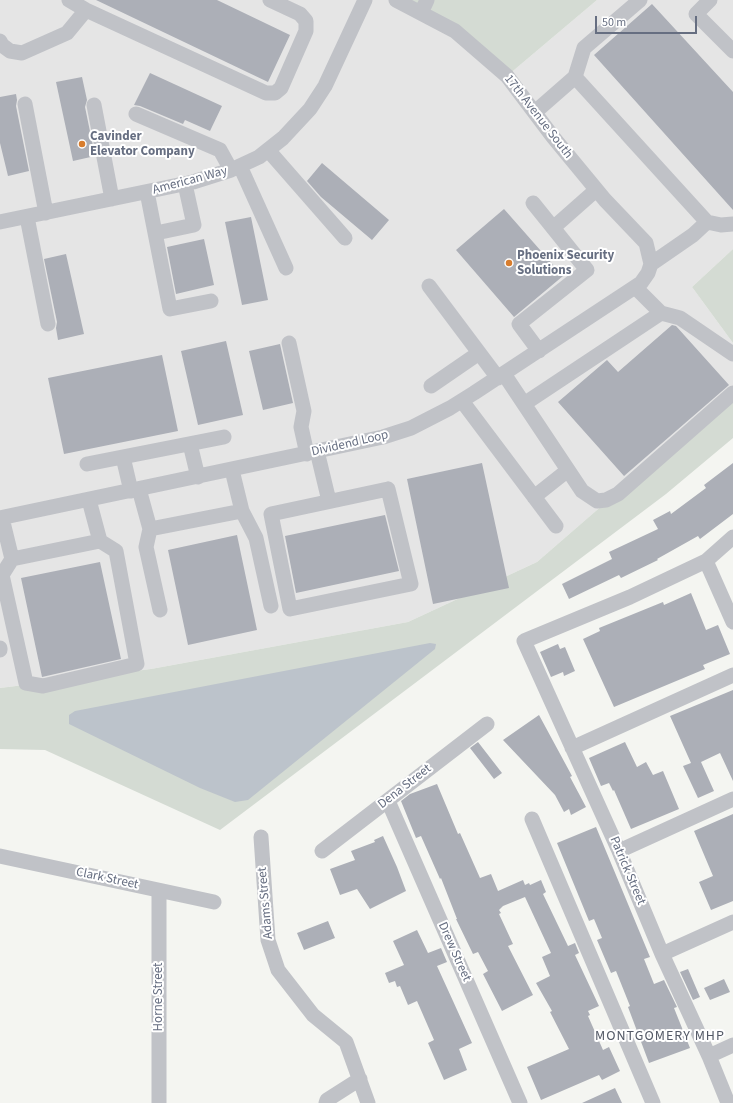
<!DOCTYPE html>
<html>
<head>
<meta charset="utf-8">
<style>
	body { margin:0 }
	#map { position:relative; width:733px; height:1103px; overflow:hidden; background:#f4f5f1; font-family:"Source Sans 3",sans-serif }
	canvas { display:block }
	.scale { position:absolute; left:595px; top:16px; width:102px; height:18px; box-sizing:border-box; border:2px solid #666e81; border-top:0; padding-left:5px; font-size:12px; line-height:14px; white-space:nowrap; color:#666e81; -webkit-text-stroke:3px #fff; paint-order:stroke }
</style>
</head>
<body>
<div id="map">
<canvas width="733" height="1103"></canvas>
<div class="scale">50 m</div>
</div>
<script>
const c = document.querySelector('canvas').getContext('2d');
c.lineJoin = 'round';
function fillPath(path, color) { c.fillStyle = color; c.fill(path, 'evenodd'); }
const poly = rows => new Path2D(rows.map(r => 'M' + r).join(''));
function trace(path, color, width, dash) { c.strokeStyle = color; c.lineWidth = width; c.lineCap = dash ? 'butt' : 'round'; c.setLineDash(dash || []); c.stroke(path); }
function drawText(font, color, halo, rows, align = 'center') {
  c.font = font + ' "Source Sans 3",sans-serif'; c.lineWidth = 4; c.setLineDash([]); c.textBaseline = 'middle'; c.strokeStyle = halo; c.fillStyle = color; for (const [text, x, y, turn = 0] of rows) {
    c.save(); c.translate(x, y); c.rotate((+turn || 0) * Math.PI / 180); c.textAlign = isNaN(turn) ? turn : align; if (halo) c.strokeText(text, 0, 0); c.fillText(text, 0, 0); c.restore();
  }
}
const built = poly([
	[0,0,396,0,440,24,507,76,597,0,733,0,733,249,692,287,733,343,733,392,537,562,408,622,151,669,0,688]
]);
const green = poly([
	[396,0,597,0,507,76,455,31],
	[733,249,733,343,692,287],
	[733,392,733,438,666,494,220,830,45,750,0,749,0,688,151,669,408,622,537,562]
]);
const water = poly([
	[430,643,436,644,435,649,248,800,235,802,200,788,69,724,69,715,75,711]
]);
const building = poly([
	[96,0,217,0,290,35,268,82],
	[652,4,733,92,733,210,594,55],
	[150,73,222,106,210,131,185,120,183,124,140,106,134,105],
	[82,77,87,100,85,107,95,156,73,161,56,82],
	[16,94,17,100,16,106,29,171,8,176,0,143,0,97],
	[322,163,389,220,372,240,321,197,307,181],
	[504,209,563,276,514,317,456,250],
	[251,217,268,300,242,305,225,222],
	[204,239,214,285,176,294,167,247],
	[66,254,84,334,58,340,56,328,57,322,44,259],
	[672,325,676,326,729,385,624,476,558,402,607,360,618,372],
	[226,341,243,415,198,425,181,351],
	[280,344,293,403,263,410,249,351],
	[162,355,178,431,64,454,48,378],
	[482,463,509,588,433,604,407,479],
	[733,463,733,514,700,539,698,536,657,559,658,560,621,578,619,575,569,599,562,584,612,559,609,552,658,529,653,520,670,511,671,514,706,488,704,485],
	[385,515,399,571,296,593,285,536],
	[237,535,257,630,188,645,168,550],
	[100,562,121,659,42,677,21,578],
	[691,593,706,630,718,625,730,654,703,665,705,669,614,707,583,639,600,631,599,628,663,602,664,605],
	[558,644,560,649,565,647,575,671,564,676,563,672,551,677,540,652],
	[733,690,733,781,720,753,701,762,714,791,698,798,683,766,691,763,670,716],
	[539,715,572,776,570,777,586,807,571,815,569,809,564,812,555,795,503,740],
	[478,742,502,773,494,779,470,748],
	[625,742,637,767,646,762,653,775,663,771,679,809,631,829,614,790,613,791,609,783,601,786,589,758],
	[437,784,458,834,460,833,480,878,491,874,498,891,523,880,525,885,529,883,530,885,541,880,546,892,543,894,568,946,575,943,579,953,575,955,599,1006,588,1011,590,1015,588,1016,603,1050,609,1047,620,1071,602,1080,599,1075,541,1100,527,1067,569,1049,550,1012,552,1011,536,983,550,976,542,957,551,953,525,897,503,906,499,910,501,913,499,914,513,944,508,946,533,995,502,1011,483,974,488,971,478,952,473,954,456,919,457,919,441,878,440,879,421,836,416,838,401,801,410,794],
	[733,814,733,901,711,910,699,882,713,876,694,831],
	[596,827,650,957,644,959,654,984,664,980,677,1007,674,1008,690,1048,649,1063,628,1007,630,1006,616,971,611,973,597,940,602,938,594,919,589,921,557,843],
	[383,836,397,867,406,891,370,909,357,889,340,895,330,869,355,860,351,851,375,842,374,840],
	[328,921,335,938,304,950,297,933],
	[417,930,428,953,441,948,447,962,437,966,453,1001,472,1043,459,1049,467,1070,444,1080,428,1043,434,1040,417,1001,408,1005,400,986,397,987,395,981,389,983,385,973,404,965,393,941],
	[688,969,700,997,693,1000,680,972],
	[724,979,730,992,710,1000,704,988],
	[615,1088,622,1103,582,1103]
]);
const minor = poly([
	[69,0,86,10,266,93,275,93,281,88,306,31,306,21,300,14,270,0],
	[710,0,696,14,733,51],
	[421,13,427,0],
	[0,41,2,45,10,51,22,53,67,33,86,10],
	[575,77,707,222],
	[25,104,46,213],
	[94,105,112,199],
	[535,112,575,77,584,48,640,0],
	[136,114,220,150,231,170],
	[268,150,345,238],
	[240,166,286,268],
	[147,192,170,309,211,301],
	[533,203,587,270,519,324,539,351],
	[27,217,48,324],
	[0,222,193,182,231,170,259,157,283,138,310,109,325,86,365,0],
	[553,228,596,190],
	[156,233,194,225,185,184],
	[651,264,693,235,707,222,721,225,733,224],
	[429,286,498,378],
	[635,287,661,313],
	[289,343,304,411,301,427,307,454],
	[504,374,582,491,597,501,606,500,618,494,733,393],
	[431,386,479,353],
	[462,401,556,526],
	[524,404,661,313,680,318,733,354],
	[190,444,198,477],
	[317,451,329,501],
	[123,457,131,491],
	[87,464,224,437],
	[232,470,242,511,256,538,271,606],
	[139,489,150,529,146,547,160,610],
	[388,489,411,584,290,609,271,514,388,489],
	[534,497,568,470],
	[0,518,383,437,411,428,450,408,474,393,641,283,648,273,651,264,646,243,605,200,553,137,507,76,455,31,396,0],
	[2,518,12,559,2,575,26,683,43,686,137,664,116,551,100,541,89,500],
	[150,529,242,511],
	[12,559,100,541],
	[706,561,733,622],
	[0,648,0,650],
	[572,748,733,675],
	[388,801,520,1103],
	[532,819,653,1103],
	[261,837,268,940,278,970,313,1015,346,1042,368,1103],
	[322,851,487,724],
	[619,851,733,799],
	[0,856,214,902],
	[662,954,733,922],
	[709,1056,733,1045],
	[159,1103,159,891],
	[326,1103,327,1100,360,1079],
	[728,1103,709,1056,662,954,619,851,524,641,630,597,706,561,733,537]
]);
const markers = [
	[82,144,4,"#d87d2e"],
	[509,263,4,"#d87d2e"]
];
const streetNames = [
	["17th Avenue South",538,117,52],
	["American Way",190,181,-15],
	["Dividend Loop",350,444,-13],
	["Dena Street",405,787,-38],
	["Patrick Street",627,871,67],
	["Clark Street",107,879,12],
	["Adams Street",266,903,-95],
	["Drew Street",454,952,66],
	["Horne Street",159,997,-90]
];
const poiNames = [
	["Cavinder",90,137],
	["Elevator Company",90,152],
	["Phoenix Security",517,256],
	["Solutions",517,271]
];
const neighbourhoodNames = [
	["MONTGOMERY MHP",660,1037]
];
fillPath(built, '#e5e5e5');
fillPath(green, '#d4dbd3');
fillPath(water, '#bcc3cb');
fillPath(building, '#acafb7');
trace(minor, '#c0c2c7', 15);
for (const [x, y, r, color] of markers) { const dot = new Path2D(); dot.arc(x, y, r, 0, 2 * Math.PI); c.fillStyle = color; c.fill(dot); trace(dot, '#fff', 1.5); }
drawText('13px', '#666e81', '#fff', streetNames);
drawText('bold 13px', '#666e81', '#fff', poiNames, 'left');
c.letterSpacing = '1px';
drawText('14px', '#535966', '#fff', neighbourhoodNames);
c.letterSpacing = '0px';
</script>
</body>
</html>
